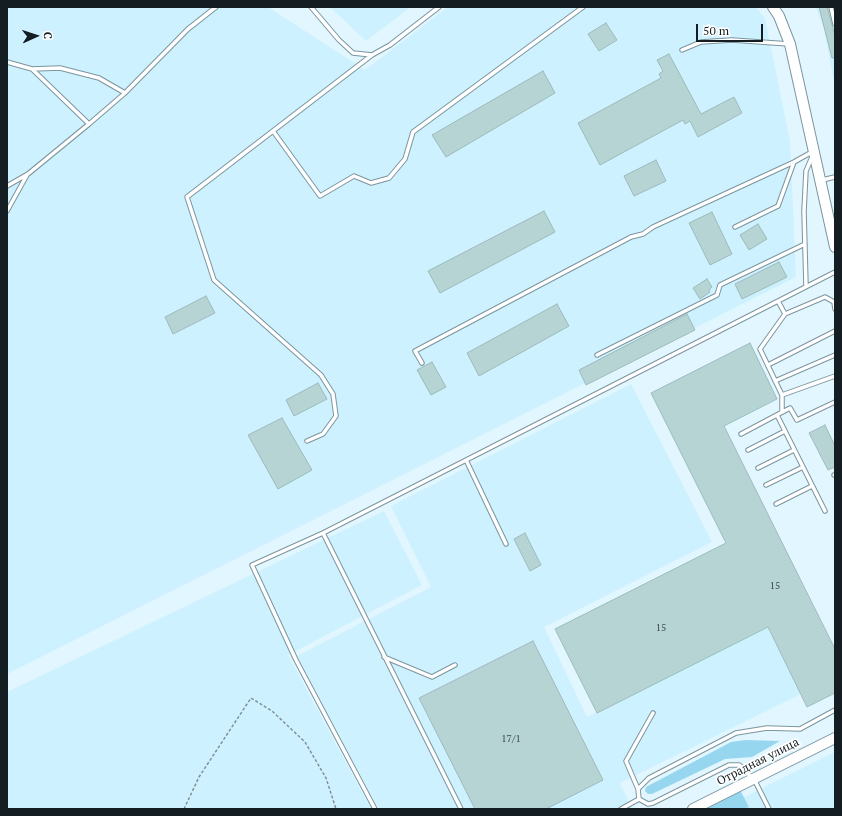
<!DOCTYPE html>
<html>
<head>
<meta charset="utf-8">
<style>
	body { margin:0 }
	#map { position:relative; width:842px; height:816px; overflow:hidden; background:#e1f6ff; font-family:"PT Serif",serif }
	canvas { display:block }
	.frame { position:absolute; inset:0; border:8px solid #141d21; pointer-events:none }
	.north { position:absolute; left:16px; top:16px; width:40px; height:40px; -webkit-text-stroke:3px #fff; paint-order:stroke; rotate:87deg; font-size:11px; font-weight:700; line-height:16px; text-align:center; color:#141d21 }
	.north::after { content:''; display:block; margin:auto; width:14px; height:18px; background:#141d21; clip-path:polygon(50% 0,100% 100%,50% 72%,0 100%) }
	.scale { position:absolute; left:696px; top:24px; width:67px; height:18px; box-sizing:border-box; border:2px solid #141d21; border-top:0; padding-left:5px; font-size:12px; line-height:14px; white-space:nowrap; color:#141d21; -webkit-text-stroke:3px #fff; paint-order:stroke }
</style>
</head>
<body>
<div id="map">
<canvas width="842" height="816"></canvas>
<div class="frame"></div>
<div class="north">С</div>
<div class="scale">50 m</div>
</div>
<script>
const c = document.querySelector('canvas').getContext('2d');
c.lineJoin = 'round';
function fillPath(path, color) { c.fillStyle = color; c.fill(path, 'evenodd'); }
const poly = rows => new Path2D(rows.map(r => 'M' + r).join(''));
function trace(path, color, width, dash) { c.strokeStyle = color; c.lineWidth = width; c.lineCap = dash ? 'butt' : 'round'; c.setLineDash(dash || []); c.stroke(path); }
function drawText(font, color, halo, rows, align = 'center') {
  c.font = font + ' "PT Serif",serif'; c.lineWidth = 3.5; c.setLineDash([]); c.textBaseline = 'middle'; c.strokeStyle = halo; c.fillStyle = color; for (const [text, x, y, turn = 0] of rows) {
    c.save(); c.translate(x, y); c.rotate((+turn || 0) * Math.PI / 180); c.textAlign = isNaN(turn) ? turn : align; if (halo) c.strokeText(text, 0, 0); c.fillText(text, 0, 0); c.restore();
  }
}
const built = poly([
	[7,7,268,7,365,70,448,7,756,7,765,19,790,141,796,277,7,674],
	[330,7,411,7,366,41],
	[816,7,835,7,835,86,824,30],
	[631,384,712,542,544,627,587,717,768,627,801,694,620,783,632,809,379,809,297,656,431,587,391,506],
	[384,511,422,585,288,655,371,809,7,809,7,692],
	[835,752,835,809,720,809]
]);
const green = poly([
	[745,740,780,741,752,757,725,759,652,794,648,794,645,791,646,787,731,742],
	[740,790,749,807,744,809,704,809]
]);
const building = poly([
	[819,7,827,7,835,36,835,58,832,58,819,7],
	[606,23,617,40,599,51,588,34,606,23],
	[669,54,701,114,734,97,742,113,698,137,690,121,685,124,683,120,600,165,578,123,661,78,659,74,663,71,657,60,669,54],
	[543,71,555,93,446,157,432,135,543,71],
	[656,160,666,181,634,196,624,176,656,160],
	[544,211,555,232,440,293,428,271,544,211],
	[712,212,732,254,710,265,689,223,712,212],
	[758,224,767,239,749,250,740,235,758,224],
	[779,262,787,277,742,299,735,284,779,262],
	[707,279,712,287,709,290,710,292,700,299,693,288,707,279],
	[206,296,215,313,173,334,165,317,206,296],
	[557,304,569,326,479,376,467,353,557,304],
	[687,314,695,330,586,385,579,370,687,314],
	[750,343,777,399,724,426,835,649,835,693,807,707,768,627,597,713,555,629,726,543,651,393,750,343],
	[432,362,446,387,431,395,417,370,432,362],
	[318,383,327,399,294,416,286,400,318,383],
	[282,418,312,470,278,489,248,435,282,418],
	[825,425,835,446,835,467,828,470,809,433,825,425],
	[525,533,541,565,530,571,514,539,525,533],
	[533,641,603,780,546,809,475,809,419,698,533,641]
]);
const path = poly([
	[184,809,199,777,251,698,272,711,305,742,326,778,336,809]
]);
const service = poly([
	[311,7,339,40,353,53,372,55,390,45,439,7],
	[831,7,835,24],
	[682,50,701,42,732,40,789,44],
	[7,62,32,69,60,68,99,78,125,93],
	[32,69,89,124],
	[273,131,320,196,354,176,371,183,389,178,405,159,413,132,583,7],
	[822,180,835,177],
	[7,186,28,174,89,124,125,93,188,29,216,7],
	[7,211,27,175],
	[735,227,778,206,794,162],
	[806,286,804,211,806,171,812,157],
	[778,301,785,314,760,349,782,395,782,412],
	[785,314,825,297,834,302,835,309],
	[597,355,717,295,720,285,805,244],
	[422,363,415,351,631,237,643,234,653,227,794,162,812,152],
	[768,365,835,331],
	[775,381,835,355],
	[782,395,835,376],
	[777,415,825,511],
	[741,434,790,408,797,420,835,402],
	[307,441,323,434,336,416,333,394,321,375,214,280,187,197,372,55],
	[748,450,785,431],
	[466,460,506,544],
	[758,468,794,450],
	[834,475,835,475],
	[766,485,803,467],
	[776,504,812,486],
	[323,533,461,809],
	[384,657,432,677,455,665],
	[751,779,747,771,739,765,729,765,653,803,648,804,639,799,638,789,649,778,736,733,767,728,800,729,835,710],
	[754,779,769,809],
	[638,789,626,761,653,713],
	[375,809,296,660,252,565,323,533,835,272],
	[621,809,639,799]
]);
const secondary = poly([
	[773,7,779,16,790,44,835,247],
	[693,809,835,738]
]);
const numberNames = [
	["15",775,586],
	["15",661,628],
	["17/1",511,739]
];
const streetNames = [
	["Отрадная улица",758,762,-27]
];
fillPath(built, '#cdf1fe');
fillPath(green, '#96d7ef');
fillPath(building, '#b7d4d4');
trace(building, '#9ebbbb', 1);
trace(service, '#7c959e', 5.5);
trace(secondary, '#7c959e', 12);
trace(path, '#829198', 1.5, [3, 2]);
trace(service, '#fff', 3.5);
trace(secondary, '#fff', 10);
drawText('10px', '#3d4b4e', null, numberNames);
drawText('12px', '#141d21', '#fff', streetNames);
</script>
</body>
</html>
